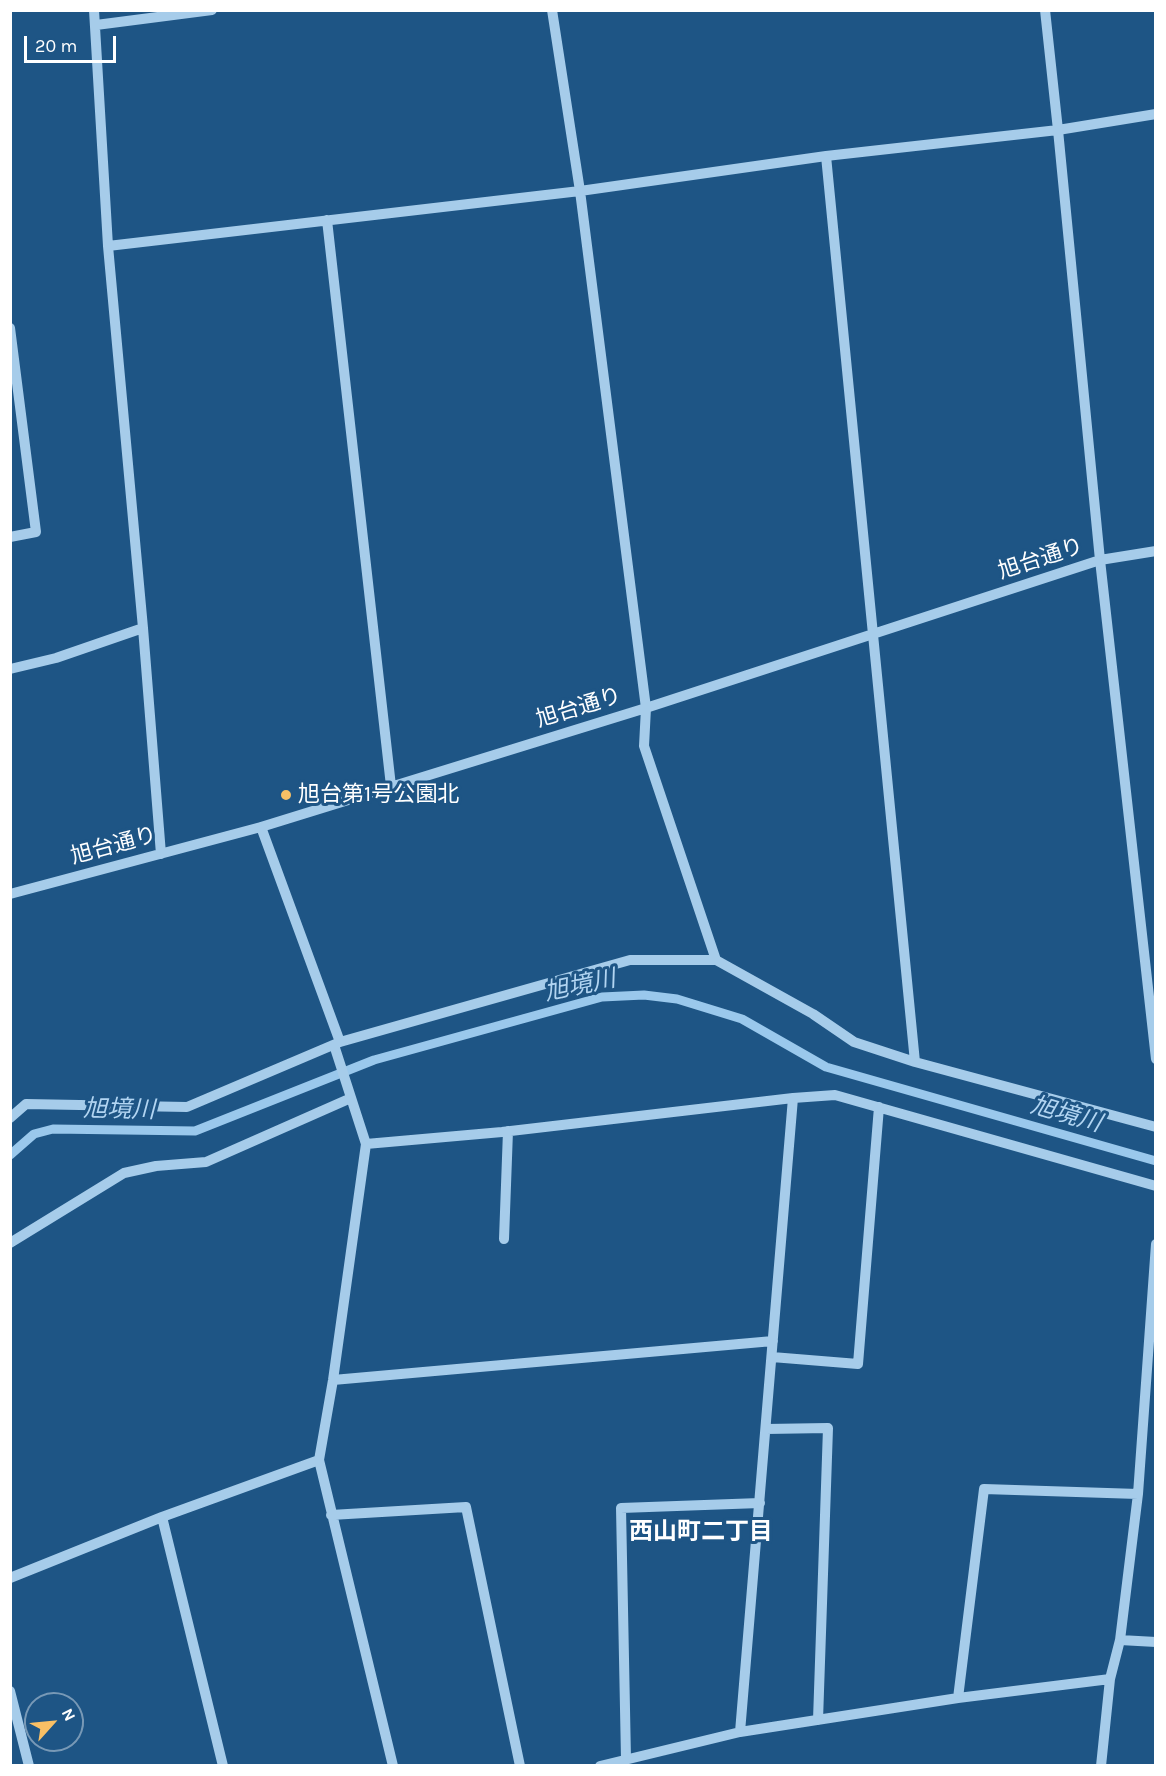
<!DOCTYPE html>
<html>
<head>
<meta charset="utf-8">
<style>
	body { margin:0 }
	#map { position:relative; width:1166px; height:1776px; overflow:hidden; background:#1e5585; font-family:Karla,sans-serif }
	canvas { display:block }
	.frame { position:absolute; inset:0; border:12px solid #fff; pointer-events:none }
	.north { position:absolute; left:24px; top:1692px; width:60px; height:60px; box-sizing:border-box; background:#1e5585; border:2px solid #7899b6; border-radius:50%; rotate:63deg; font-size:16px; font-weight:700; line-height:24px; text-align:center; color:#fff }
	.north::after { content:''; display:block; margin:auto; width:21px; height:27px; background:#f9c065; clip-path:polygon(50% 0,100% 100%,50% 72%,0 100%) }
	.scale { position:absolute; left:24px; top:36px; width:92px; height:27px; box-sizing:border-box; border:3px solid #fff; border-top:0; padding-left:8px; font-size:18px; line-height:21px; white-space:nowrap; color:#fff; -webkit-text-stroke:4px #1e5585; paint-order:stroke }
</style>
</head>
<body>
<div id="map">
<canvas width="1166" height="1776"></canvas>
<div class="frame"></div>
<div class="north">N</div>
<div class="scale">20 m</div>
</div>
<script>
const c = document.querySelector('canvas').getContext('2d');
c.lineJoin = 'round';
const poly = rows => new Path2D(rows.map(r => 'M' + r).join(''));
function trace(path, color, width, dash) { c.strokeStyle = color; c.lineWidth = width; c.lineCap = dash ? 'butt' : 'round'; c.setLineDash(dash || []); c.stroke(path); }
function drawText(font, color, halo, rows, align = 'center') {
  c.font = font + ' Karla,"Noto Sans JP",sans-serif'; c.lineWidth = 6; c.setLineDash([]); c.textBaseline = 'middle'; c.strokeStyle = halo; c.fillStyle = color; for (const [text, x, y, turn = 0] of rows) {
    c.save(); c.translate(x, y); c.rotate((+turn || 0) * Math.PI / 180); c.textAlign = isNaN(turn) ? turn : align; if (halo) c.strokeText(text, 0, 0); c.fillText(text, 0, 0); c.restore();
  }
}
const stream = poly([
	[10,1155,34,1134,53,1129,195,1131,374,1060,602,997,644,995,677,999,742,1019,826,1067,1156,1161]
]);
const minor = poly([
	[94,10,108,246,143,628,161,854],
	[552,10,580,191,646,708,644,746,716,960],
	[1045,10,1058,130,1100,560,1156,1059],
	[96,25,212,10],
	[826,156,915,1062],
	[327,220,391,786],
	[108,246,580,191,826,156,1058,130,1156,114],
	[10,328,36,532,10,537],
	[10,669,56,658,143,628],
	[261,827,340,1042],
	[10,894,261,827,646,708,1100,560,1156,551],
	[334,1045,366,1144,333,1380,319,1460,393,1766],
	[10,1118,26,1104,187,1107,340,1042,630,960,716,960,813,1014,854,1042,915,1062,1156,1127],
	[366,1144,502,1132,793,1098,835,1095,1156,1186],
	[504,1239,508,1131],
	[10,1243,124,1173,156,1166,206,1162,351,1098],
	[772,1357,858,1364,879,1107],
	[333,1380,773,1341],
	[766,1429,828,1428,818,1720],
	[331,1515,466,1507,520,1766],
	[162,1517,223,1766],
	[10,1578,162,1517,319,1460],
	[1120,1640,1156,1642],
	[10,1691,29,1766],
	[958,1698,984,1489,1138,1494],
	[740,1732,793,1098],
	[626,1759,621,1508,760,1503],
	[600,1766,740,1732,958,1698,1110,1679],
	[1101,1766,1110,1679,1120,1640,1138,1494,1156,1244]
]);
const markers = [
	[286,795,6,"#f9c065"]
];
const streetNames = [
	["旭台通り",1041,559,-18],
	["旭台通り",579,708,-17],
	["旭台通り",114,846,-15]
];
const poiNames = [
	["旭台第1号公園北",298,795]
];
const waterNames = [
	["旭境川",580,986,-12],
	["旭境川",119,1110,1],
	["旭境川",1066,1115,16]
];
const neighbourhoodNames = [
	["西山町二丁目",701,1532]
];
trace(stream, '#9ac8ec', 9);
trace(minor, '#a6ccea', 10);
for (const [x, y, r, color] of markers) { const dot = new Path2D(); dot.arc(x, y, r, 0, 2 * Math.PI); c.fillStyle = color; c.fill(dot); trace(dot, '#1e5585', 2); }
drawText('22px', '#fff', '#1e5585', streetNames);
drawText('22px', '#fff', '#1e5585', poiNames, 'left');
drawText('italic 24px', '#b2d5f2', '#1e5585', waterNames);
drawText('bold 24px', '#fff', '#1e5585', neighbourhoodNames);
</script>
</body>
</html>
